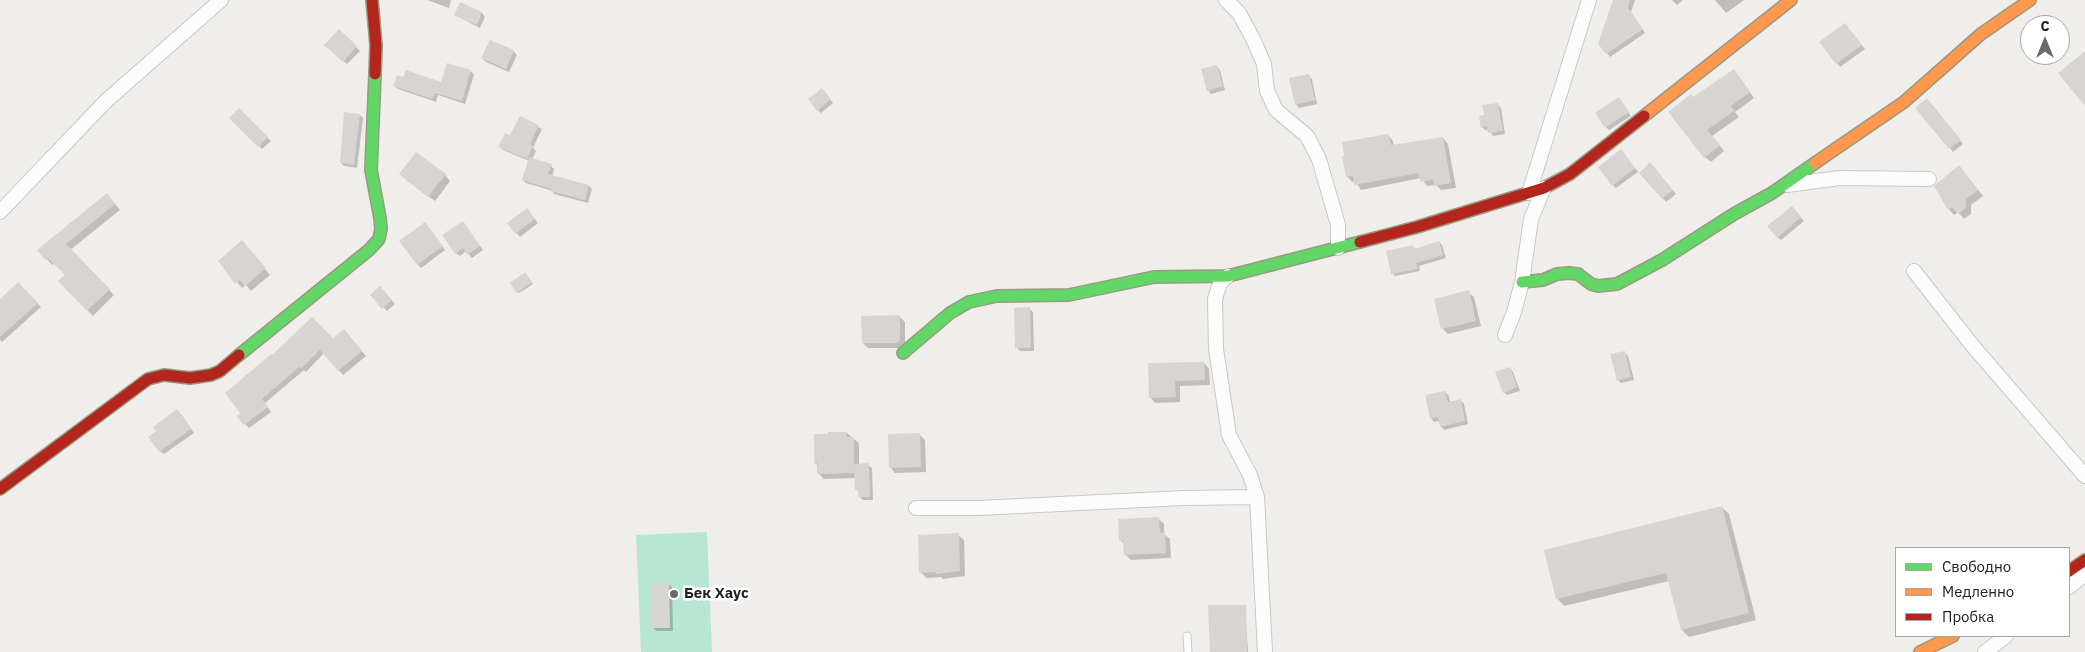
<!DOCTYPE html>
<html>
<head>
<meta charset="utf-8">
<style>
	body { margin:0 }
	#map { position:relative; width:2085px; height:652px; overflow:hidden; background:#f0eeeb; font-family:"IBM Plex Sans",sans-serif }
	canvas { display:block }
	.legend { position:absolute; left:1895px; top:547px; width:175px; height:90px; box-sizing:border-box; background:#fff; border:1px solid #a7a7a7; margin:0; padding:6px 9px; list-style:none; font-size:15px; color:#222 }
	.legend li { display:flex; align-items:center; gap:10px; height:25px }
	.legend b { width:25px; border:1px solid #a7a7a7 }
	.north { position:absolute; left:2020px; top:15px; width:50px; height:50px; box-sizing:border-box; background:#fff; border:1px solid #a7a7a7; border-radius:50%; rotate:0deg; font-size:14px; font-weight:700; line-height:20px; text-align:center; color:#222 }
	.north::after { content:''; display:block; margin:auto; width:18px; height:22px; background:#6a6968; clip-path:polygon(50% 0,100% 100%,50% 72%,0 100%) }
</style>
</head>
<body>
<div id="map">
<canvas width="2085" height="652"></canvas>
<ul class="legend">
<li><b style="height:6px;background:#63d668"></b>Свободно</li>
<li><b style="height:6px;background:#ff974d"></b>Медленно</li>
<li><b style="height:6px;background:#b3261e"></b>Пробка</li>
</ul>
<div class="north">С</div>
</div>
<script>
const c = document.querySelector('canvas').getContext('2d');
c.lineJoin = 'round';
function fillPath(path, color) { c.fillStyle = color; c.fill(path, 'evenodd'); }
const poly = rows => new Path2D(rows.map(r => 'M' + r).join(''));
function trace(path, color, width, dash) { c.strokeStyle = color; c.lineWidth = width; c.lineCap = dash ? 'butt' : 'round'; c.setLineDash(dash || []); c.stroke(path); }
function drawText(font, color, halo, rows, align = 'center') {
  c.font = font + ' "IBM Plex Sans",sans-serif'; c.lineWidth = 5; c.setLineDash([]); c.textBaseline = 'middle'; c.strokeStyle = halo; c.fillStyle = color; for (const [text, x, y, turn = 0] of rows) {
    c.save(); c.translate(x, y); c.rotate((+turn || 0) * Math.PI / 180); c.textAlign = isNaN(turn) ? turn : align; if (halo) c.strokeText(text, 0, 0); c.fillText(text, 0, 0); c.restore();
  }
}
const pitch = poly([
	[707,532,712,652,641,652,636,535]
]);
const shadow = poly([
	[427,0,451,0,449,8],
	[1614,0,1635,0,1631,12,1645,33,1610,57,1607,53],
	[1672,0,1683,0,1677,5],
	[1715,0,1744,0,1726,13],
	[460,4,482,13,485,17,480,28,455,15],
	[1845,24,1865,49,1840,67,1821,42],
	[339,31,360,51,347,64,326,45],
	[513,51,517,55,509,72,486,62,482,58],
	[1216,66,1220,70,1225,90,1211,94,1208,90],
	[471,71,474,75,465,104,438,95,436,102,398,89,394,86,442,84],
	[1309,76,1312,79,1317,104,1299,108,1296,104],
	[1739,76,1754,98,1735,112,1739,117,1712,136,1724,151,1711,162,1705,157,1694,99],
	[825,93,833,103,821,113,818,110],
	[1619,99,1631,116,1609,130,1606,127],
	[1930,103,1963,144,1953,152,1950,148],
	[1497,104,1501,108,1505,134,1493,136,1489,130,1485,130,1482,127,1485,116],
	[239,110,271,141,262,149,231,118],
	[345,113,360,115,363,118,357,168,344,166,341,163],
	[520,117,542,129,533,148,536,151,532,159,551,166,554,169,552,177,589,186,592,189,588,203,554,194,553,191,526,183,523,180,529,161,503,150,500,146,511,137],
	[1388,135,1393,141,1394,146,1443,138,1448,144,1456,188,1441,190,1436,185,1427,186,1421,178,1361,190,1355,181,1352,182,1347,176],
	[1624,154,1638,172,1616,188,1613,185],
	[1653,168,1676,194,1666,202,1641,173],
	[1964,172,1983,196,1971,205,1971,214,1964,219,1958,212,1954,215,1949,209,1935,187],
	[445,175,450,181,435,201,406,180],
	[112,200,120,210,70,250,114,295,93,316,60,281,66,275,54,263,52,265,39,250],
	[1795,211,1804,221,1781,240,1777,237],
	[530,213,538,223,520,237,509,224],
	[463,222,483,250,472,258,466,251,460,256,456,253],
	[428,227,445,250,421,268,418,265],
	[1439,242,1442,245,1446,258,1419,266,1420,271,1395,276,1392,273,1413,247,1415,249],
	[247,247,270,275,251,291,246,285,242,288,220,261],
	[526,275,533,284,519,293,518,292],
	[18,283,41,307,2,342,0,340,0,300],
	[384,291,395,304,387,311,372,295],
	[1468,292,1474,297,1481,326,1448,334,1443,329],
	[1030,309,1033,312,1034,351,1020,351,1017,348],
	[899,316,905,322,905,345,903,348,868,348,863,343],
	[348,335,366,356,343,375,324,353,306,372,304,370,265,403,271,412,249,428,245,424,242,413,226,393,333,340],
	[1624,352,1628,356,1634,380,1621,383,1618,380],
	[1204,363,1209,369,1210,385,1180,386,1180,402,1155,403,1150,397,1149,364],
	[1509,368,1513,372,1520,391,1507,395,1504,392],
	[1445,392,1449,396,1450,402,1460,400,1464,404,1468,424,1444,430,1441,426,1440,421,1434,422,1431,418],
	[181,414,194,433,164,454,160,451],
	[847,433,859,443,859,465,868,465,872,468,873,500,863,500,860,497,860,493,856,489,856,478,824,479,818,473,818,466,815,463],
	[920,435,925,440,926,472,895,473,890,467],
	[1722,507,1729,514,1756,620,1689,637,1682,630,1669,581,1564,606,1557,598],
	[1158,518,1164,524,1164,534,1170,539,1171,558,1131,560,1125,554,1125,545,1121,541],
	[958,535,964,540,965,576,943,579,941,577,926,578,921,572],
	[668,584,672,587,673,631,657,631,653,628],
	[1245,606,1248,652,1211,652]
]);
const building = poly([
	[1613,0,1630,0,1628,8,1643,29,1606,54,1598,44],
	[460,2,482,12,477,25,454,15],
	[1845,23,1862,45,1836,64,1819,42],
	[339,29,357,46,343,62,324,45],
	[490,40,514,50,506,69,481,58],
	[2085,51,2085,106,2058,73],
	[447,63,471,70,462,101,435,93,432,99,393,86,397,75,403,77,406,70,441,82],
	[1217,65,1223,86,1207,91,1201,69],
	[1734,69,1750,92,1731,106,1734,111,1707,130,1720,145,1704,158,1668,112,1691,94,1693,97],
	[1309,74,1315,100,1295,105,1289,78],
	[822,88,831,99,817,111,808,99],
	[1619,97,1629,112,1605,128,1595,113],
	[1927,98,1961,140,1949,149,1915,108],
	[1498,103,1503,131,1488,133,1487,126,1481,127,1479,116,1484,115,1482,105],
	[239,108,268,137,258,147,229,118],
	[344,112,360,114,354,165,340,163],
	[520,116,539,125,530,144,533,146,527,159,498,147,505,133,510,135],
	[1388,134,1391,145,1443,137,1451,183,1434,186,1433,179,1420,182,1419,173,1354,185,1353,176,1346,177,1342,156,1344,156,1342,142],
	[1621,149,1635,168,1612,186,1598,167],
	[416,152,446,174,428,197,399,174],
	[529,157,552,164,548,174,589,185,585,200,550,191,552,189,522,180],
	[1650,162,1673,190,1662,199,1639,173],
	[1959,165,1978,190,1966,199,1966,208,1958,214,1952,207,1948,210,1934,186],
	[107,193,115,204,66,244,110,289,87,311,58,281,65,275,48,258,45,260,37,250],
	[1792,206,1801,217,1777,238,1767,226],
	[527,208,535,219,515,234,507,223],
	[463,221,480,246,467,255,463,248,455,254,442,235],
	[425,222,443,246,417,265,399,241],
	[242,240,266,268,245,286,240,280,235,284,218,261],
	[1439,241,1443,255,1416,263,1418,269,1391,274,1386,251,1413,245,1414,249],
	[525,272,532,282,517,293,510,283],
	[18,282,38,303,0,337,0,299],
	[380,286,392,300,382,309,370,295],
	[1469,290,1476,321,1441,329,1434,299],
	[1030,307,1031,348,1015,348,1014,308],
	[900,315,900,340,897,343,862,343,861,316],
	[312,317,333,338,344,329,362,351,338,371,320,350,301,369,299,367,262,399,268,407,244,425,236,416,240,413,225,393,271,354,272,355],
	[1625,351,1631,377,1617,381,1610,354],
	[1204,362,1205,380,1175,381,1176,397,1149,398,1148,363],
	[1510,367,1517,387,1503,393,1495,372],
	[1445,391,1448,402,1461,399,1465,421,1440,427,1438,417,1430,419,1425,395],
	[177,409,191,429,159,452,148,437,156,431,153,427],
	[828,432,847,432,847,437,854,437,854,473,817,474,817,463,814,463,814,434,828,434],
	[920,433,921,467,889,468,888,434],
	[869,463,870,497,858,497,858,490,855,490,854,464],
	[1722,506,1749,613,1681,630,1666,573,1556,599,1544,550],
	[1159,517,1160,533,1165,532,1166,553,1124,555,1123,541,1119,541,1118,519],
	[959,533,960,571,936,574,936,572,919,573,918,535],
	[652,583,669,583,670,628,652,628],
	[1208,605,1246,605,1247,652,1210,652]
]);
const lane = poly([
	[1187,636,1188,652]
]);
const street = poly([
	[1226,0,1239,13,1253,39,1264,64,1267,91,1276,110,1307,136,1319,159,1338,225,1338,248],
	[1787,185,1840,178,1929,179],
	[1529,193,1589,0],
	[0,212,106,101,221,0],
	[1914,271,1972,345,2085,476],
	[1228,276,1220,283,1215,299,1216,349,1229,435,1250,475,1257,497,1265,652],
	[1505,335,1514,312,1522,282,1531,219,1544,188],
	[916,508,978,508,1184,498,1257,497],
	[2069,587,2085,574],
	[1985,652,2006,636]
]);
const fast = poly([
	[1522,282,1543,280,1557,274,1569,273,1578,274,1591,284,1598,286,1617,284,1662,260,1734,214,1772,193,1815,163],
	[903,353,950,313,969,302,997,296,1069,295,1154,277,1228,276,1360,242],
	[239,355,369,250,379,239,381,229,380,218,371,170,375,74]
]);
const slow = poly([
	[1644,116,1791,0],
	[1815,163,1904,102,1981,34,2030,0],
	[1920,652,1953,636]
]);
const jam = poly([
	[372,0,376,45,375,74],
	[1360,242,1417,227,1544,188,1570,174,1644,116],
	[0,489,148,379,164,375,190,378,211,375,220,371,239,355],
	[2069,571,2085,560]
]);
const markers = [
	[674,594,5,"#6a6968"]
];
const poiNames = [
	["Бек Хаус",684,594]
];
fillPath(pitch, '#b7e6d2');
fillPath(shadow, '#0003');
fillPath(building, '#d7d4d2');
trace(lane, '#c9c8c7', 9);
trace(street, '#c9c8c7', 16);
trace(fast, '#999a82', 14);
trace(slow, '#999a82', 14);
trace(jam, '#999a82', 14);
trace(lane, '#fdfcfc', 7);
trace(street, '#fdfcfc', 14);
trace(fast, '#63d668', 11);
trace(slow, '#ff974d', 11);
trace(jam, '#b3261e', 11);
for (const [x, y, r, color] of markers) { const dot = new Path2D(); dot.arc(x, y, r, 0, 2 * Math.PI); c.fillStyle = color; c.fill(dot); trace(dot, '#fff', 2); }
drawText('bold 15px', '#222', '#fff', poiNames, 'left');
</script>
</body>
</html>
